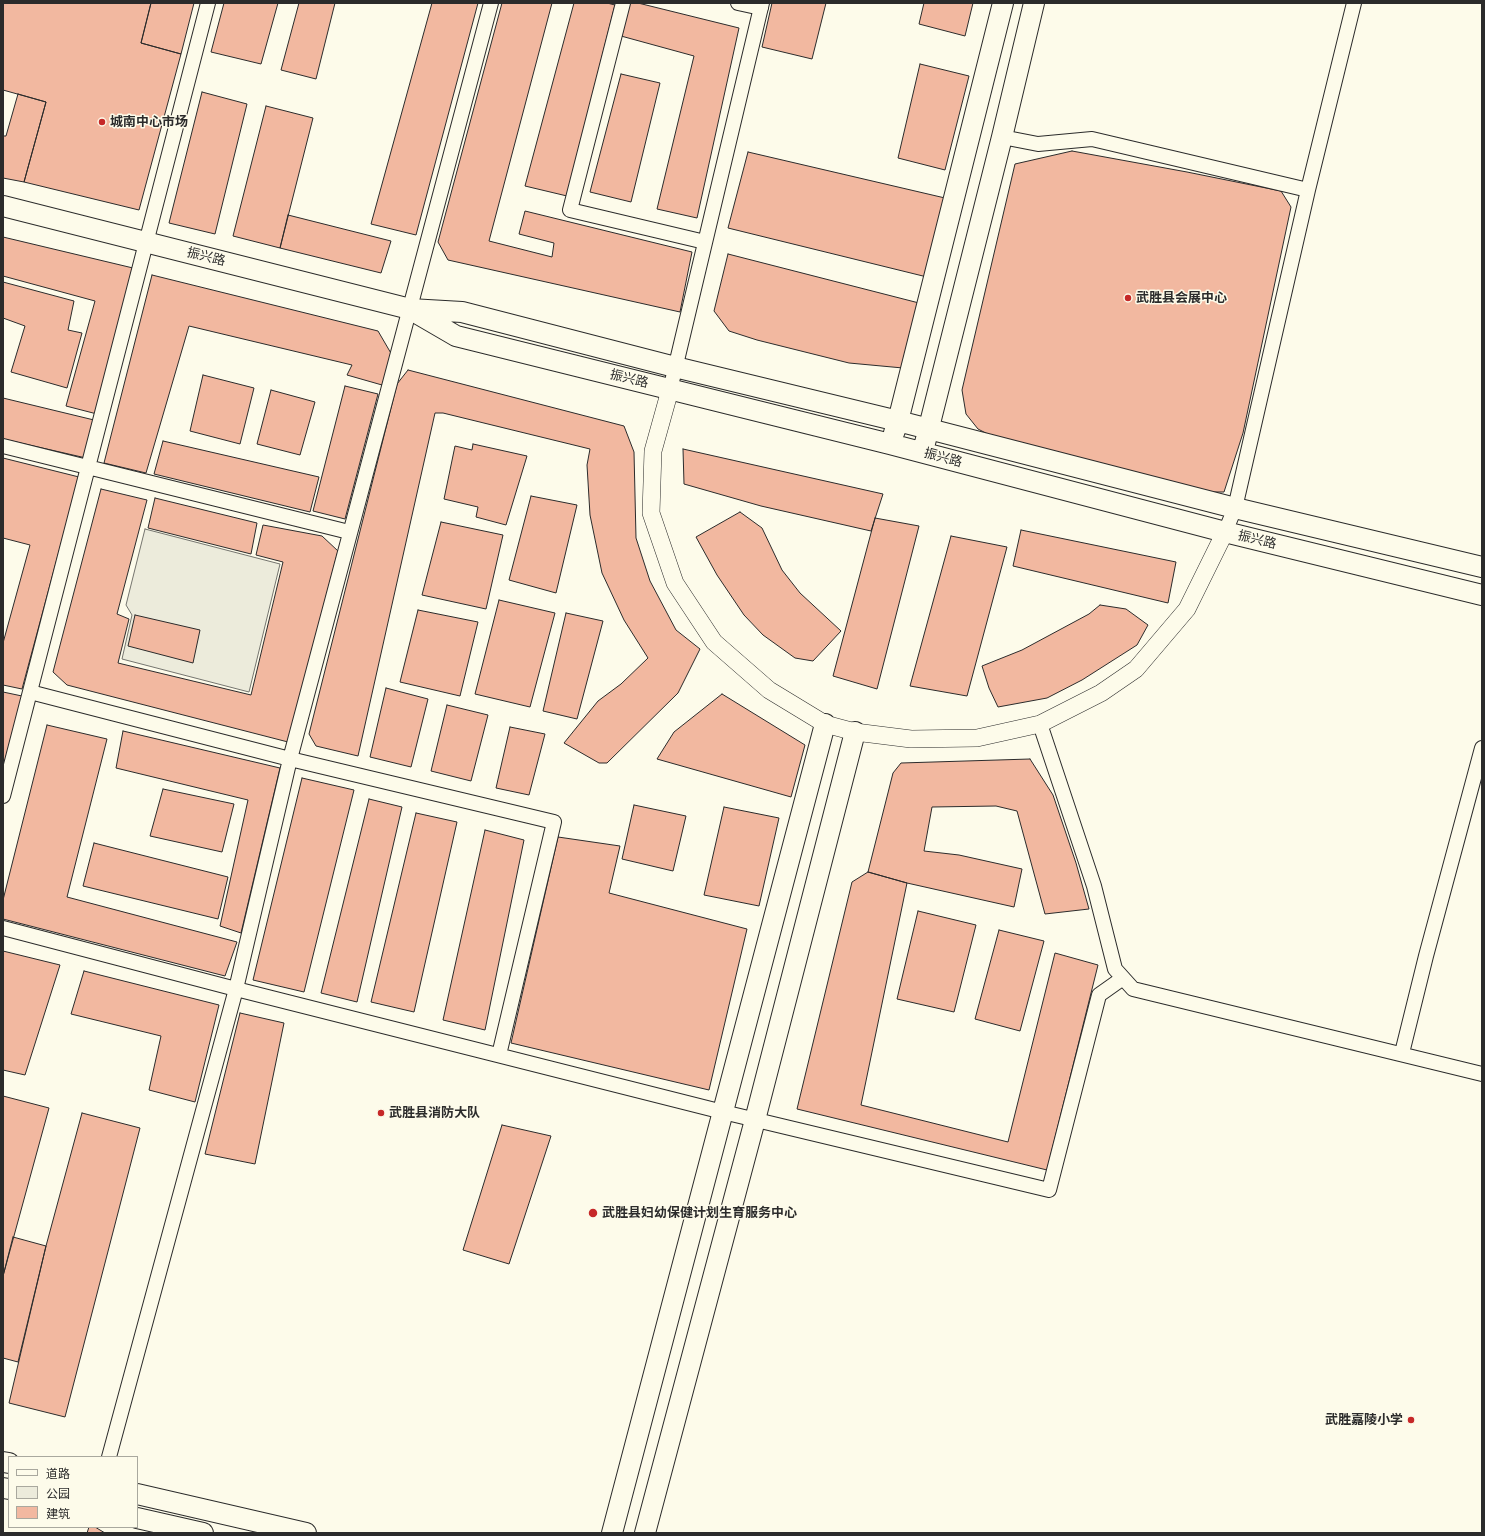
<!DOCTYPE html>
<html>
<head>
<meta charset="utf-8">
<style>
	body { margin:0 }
	#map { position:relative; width:1485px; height:1536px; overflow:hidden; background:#fdfbea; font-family:Karla,"Noto Sans SC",sans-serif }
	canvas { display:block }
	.frame { position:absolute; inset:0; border:4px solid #2b2b2b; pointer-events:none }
	.legend { position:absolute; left:8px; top:1456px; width:130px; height:72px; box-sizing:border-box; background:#fdfbea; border:1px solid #a9a89e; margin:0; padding:5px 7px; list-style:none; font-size:12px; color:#2b2b2b }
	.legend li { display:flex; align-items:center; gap:8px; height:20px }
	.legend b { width:20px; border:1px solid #a9a89e }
</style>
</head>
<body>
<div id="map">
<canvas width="1485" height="1536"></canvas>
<div class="frame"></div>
<ul class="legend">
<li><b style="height:5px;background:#fdfbea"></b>道路</li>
<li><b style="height:11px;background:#ecebdb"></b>公园</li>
<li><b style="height:11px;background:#f2b8a0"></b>建筑</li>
</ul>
</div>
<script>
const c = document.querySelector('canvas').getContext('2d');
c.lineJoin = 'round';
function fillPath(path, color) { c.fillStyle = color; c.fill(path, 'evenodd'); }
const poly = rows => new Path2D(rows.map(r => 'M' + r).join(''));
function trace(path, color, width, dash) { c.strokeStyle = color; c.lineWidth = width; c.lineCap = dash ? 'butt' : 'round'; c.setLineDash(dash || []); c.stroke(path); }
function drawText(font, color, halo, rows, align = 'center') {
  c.font = font + ' Karla,"Noto Sans SC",sans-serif'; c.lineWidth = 3; c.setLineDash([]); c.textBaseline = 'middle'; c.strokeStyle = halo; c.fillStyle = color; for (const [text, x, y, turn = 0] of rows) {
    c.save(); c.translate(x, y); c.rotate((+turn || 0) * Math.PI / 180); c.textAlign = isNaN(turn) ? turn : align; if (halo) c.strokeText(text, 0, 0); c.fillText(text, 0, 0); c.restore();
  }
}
const green = poly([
	[145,529,280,564,249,692,122,659,132,615,126,605,145,529]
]);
const building = poly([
	[3,3,151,3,141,43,181,54,139,210,24,182,46,102,3,90,3,3],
	[151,3,194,3,181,54,141,43,151,3],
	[224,3,278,3,261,64,211,52,224,3],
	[299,3,335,3,316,79,281,70,299,3],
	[432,3,478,3,416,235,371,224,432,3],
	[502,3,552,3,489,241,552,257,554,243,519,234,525,211,692,252,680,312,448,260,438,242,502,3],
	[574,3,607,3,615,5,567,196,525,186,574,3],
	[629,3,638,3,739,28,697,218,657,209,694,56,621,36,629,3],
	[772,3,826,3,812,59,762,47,772,3],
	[924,3,973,3,965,36,919,24,924,3],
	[920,64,969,76,945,170,898,158,920,64],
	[621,74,660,83,631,202,590,192,621,74],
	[202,92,247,104,215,234,169,223,202,92],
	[18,94,46,102,24,182,3,178,3,136,6,136,18,94],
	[266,106,313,118,280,248,233,236,266,106],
	[1072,151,1187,172,1281,191,1291,207,1243,433,1224,492,1207,492,1007,444,978,429,966,414,962,390,1015,164,1072,151],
	[748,152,945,198,927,277,728,228,748,152],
	[288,215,391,241,381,273,280,248,288,215],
	[3,237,133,268,97,414,66,406,95,301,3,276,3,237],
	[728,254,919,303,903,368,849,363,757,340,729,331,714,311,728,254],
	[152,275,378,331,392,355,382,385,347,375,352,365,189,326,146,473,104,463,152,275],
	[3,282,74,301,68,330,82,333,67,388,11,372,25,326,3,318,3,282],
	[408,370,624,426,634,452,636,538,650,581,676,630,700,649,678,693,607,763,599,763,564,743,598,701,621,684,648,658,624,620,602,573,590,515,587,465,590,449,443,413,435,413,358,756,316,746,309,734,397,384,408,370],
	[203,375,254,388,240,444,190,431,203,375],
	[345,386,378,394,345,519,313,511,345,386],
	[271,390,315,402,300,455,257,444,271,390],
	[3,398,94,420,86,458,3,439,3,398],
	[163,441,319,477,310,512,154,474,163,441],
	[473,444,527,456,506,525,476,517,478,507,444,499,455,446,472,450,473,444],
	[683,449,883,494,871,531,761,506,684,484,683,449],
	[3,458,79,477,22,689,3,685,3,643,30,545,3,538,3,458],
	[101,489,147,500,117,614,129,619,118,663,251,695,283,562,256,555,263,525,322,536,338,551,288,742,67,685,53,672,101,489],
	[531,496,577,505,556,593,509,580,531,496],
	[155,498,257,523,251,554,148,528,155,498],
	[740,512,762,528,782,570,800,593,841,631,813,661,795,658,763,635,744,615,717,575,696,537,740,512],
	[875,518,919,526,877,689,833,676,875,518],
	[441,522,503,535,486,609,422,595,441,522],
	[1021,530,1176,562,1168,603,1013,566,1021,530],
	[951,536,1007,547,967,696,910,686,951,536],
	[499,600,555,613,530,707,475,694,499,600],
	[1100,605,1126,609,1148,625,1137,645,1082,680,1047,698,998,707,989,688,982,666,1022,650,1089,614,1100,605],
	[418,610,478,622,460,696,400,682,418,610],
	[566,613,603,621,577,719,543,711,566,613],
	[135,615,200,630,193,663,128,646,135,615],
	[386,688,428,699,411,767,370,757,386,688],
	[3,692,22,696,3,768,3,692],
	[722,694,805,745,791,797,657,759,674,732,722,694],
	[447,705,488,715,471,781,431,771,447,705],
	[47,725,107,739,67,897,237,942,225,976,3,919,3,900,47,725],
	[510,727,545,734,529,795,496,788,510,727],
	[123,731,280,768,241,933,220,926,248,800,116,768,123,731],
	[1030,759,1053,795,1076,863,1089,909,1045,914,1017,811,996,806,932,807,924,851,959,855,1022,869,1014,907,907,883,868,872,893,773,901,763,1030,759],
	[302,778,354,790,304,992,253,980,302,778],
	[163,789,234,804,222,852,150,836,163,789],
	[369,799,402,807,357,1002,321,993,369,799],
	[634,805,686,816,673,871,622,859,634,805],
	[724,807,779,818,759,906,704,895,724,807],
	[416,813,457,822,414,1012,371,1002,416,813],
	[485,830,524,840,485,1030,443,1020,485,830],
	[558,837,620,846,609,893,747,929,709,1090,511,1043,558,837],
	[94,843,228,877,218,919,83,886,94,843],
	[868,872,907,883,861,1105,1008,1142,1055,953,1098,965,1047,1170,797,1109,852,882,868,872],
	[918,911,976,925,954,1012,897,999,918,911],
	[999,930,1044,941,1020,1031,975,1019,999,930],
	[3,951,60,965,25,1075,3,1070,3,951],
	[84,971,219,1005,195,1102,149,1090,161,1036,71,1014,84,971],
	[240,1013,284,1023,255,1164,205,1154,240,1013],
	[3,1096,49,1108,3,1276,3,1096],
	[82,1113,140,1128,65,1417,9,1403,46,1246,82,1113],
	[502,1125,551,1136,509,1264,463,1250,502,1125],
	[13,1237,46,1246,18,1362,3,1358,3,1276,13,1237],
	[89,1527,95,1527,105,1533,87,1533,89,1527]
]);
const minor = poly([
	[623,3,570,210,705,242],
	[738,3,761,8],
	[1002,137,1038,144,1092,139,1308,190],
	[670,390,762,3],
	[3,446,349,532],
	[1225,532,1235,508,1308,190,1354,3],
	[30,692,290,759,554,822,499,1055],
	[1040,724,1094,886,1115,969,1133,989,1482,1074],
	[3,796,208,3],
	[3,928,236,989,723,1112,1049,1190,1099,995,1123,978],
	[1402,1053,1426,956,1482,748],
	[109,1457,236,989,290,759,491,3]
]);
const tertiary = poly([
	[670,390,653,451,651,513,675,583,714,642,769,690,825,724,855,732,911,739,977,738,1040,724,1101,693,1136,669,1187,609,1225,532]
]);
const secondary = poly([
	[3,206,410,309,462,312,675,367,898,421,1235,508,1482,567],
	[413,311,456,336,890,444,1225,532,1482,595],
	[894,433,898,421,1003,3],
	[925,443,1002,137,1034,3],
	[3,1462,9,1463],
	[3,1488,9,1489],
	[137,1494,306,1533],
	[137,1518,203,1533],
	[612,1533,825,724],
	[645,1533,755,1120,855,732]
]);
const markers = [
	[102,122,4,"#c62828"],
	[1128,298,4,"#c62828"],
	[381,1113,4,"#c62828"],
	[593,1213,5,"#c62828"],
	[1411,1420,4,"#c62828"]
];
const poiNames = [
	["城南中心市场",110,122],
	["武胜县会展中心",1136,298],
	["武胜县消防大队",389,1113],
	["武胜县妇幼保健计划生育服务中心",602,1213],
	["武胜嘉陵小学",1403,1420,"right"]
];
const streetNames = [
	["振兴路",206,257,14],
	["振兴路",629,379,14],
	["振兴路",943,458,15],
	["振兴路",1257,540,14]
];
fillPath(green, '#ecebdb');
trace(green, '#74746e', 1);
fillPath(building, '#f2b8a0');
trace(building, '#2b2b2b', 1);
trace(minor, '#2b2b2b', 16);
trace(tertiary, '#2b2b2b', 18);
trace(secondary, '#2b2b2b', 22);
trace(minor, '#fdfbea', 14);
trace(tertiary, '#fdfbea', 17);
trace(secondary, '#fdfbea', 20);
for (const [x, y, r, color] of markers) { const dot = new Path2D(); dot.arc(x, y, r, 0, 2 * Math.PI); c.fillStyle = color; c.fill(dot); trace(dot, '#fdfbea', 1.5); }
drawText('bold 13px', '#2b2b2b', '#fdfbea', poiNames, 'left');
drawText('13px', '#2b2b2b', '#fdfbea', streetNames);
</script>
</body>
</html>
